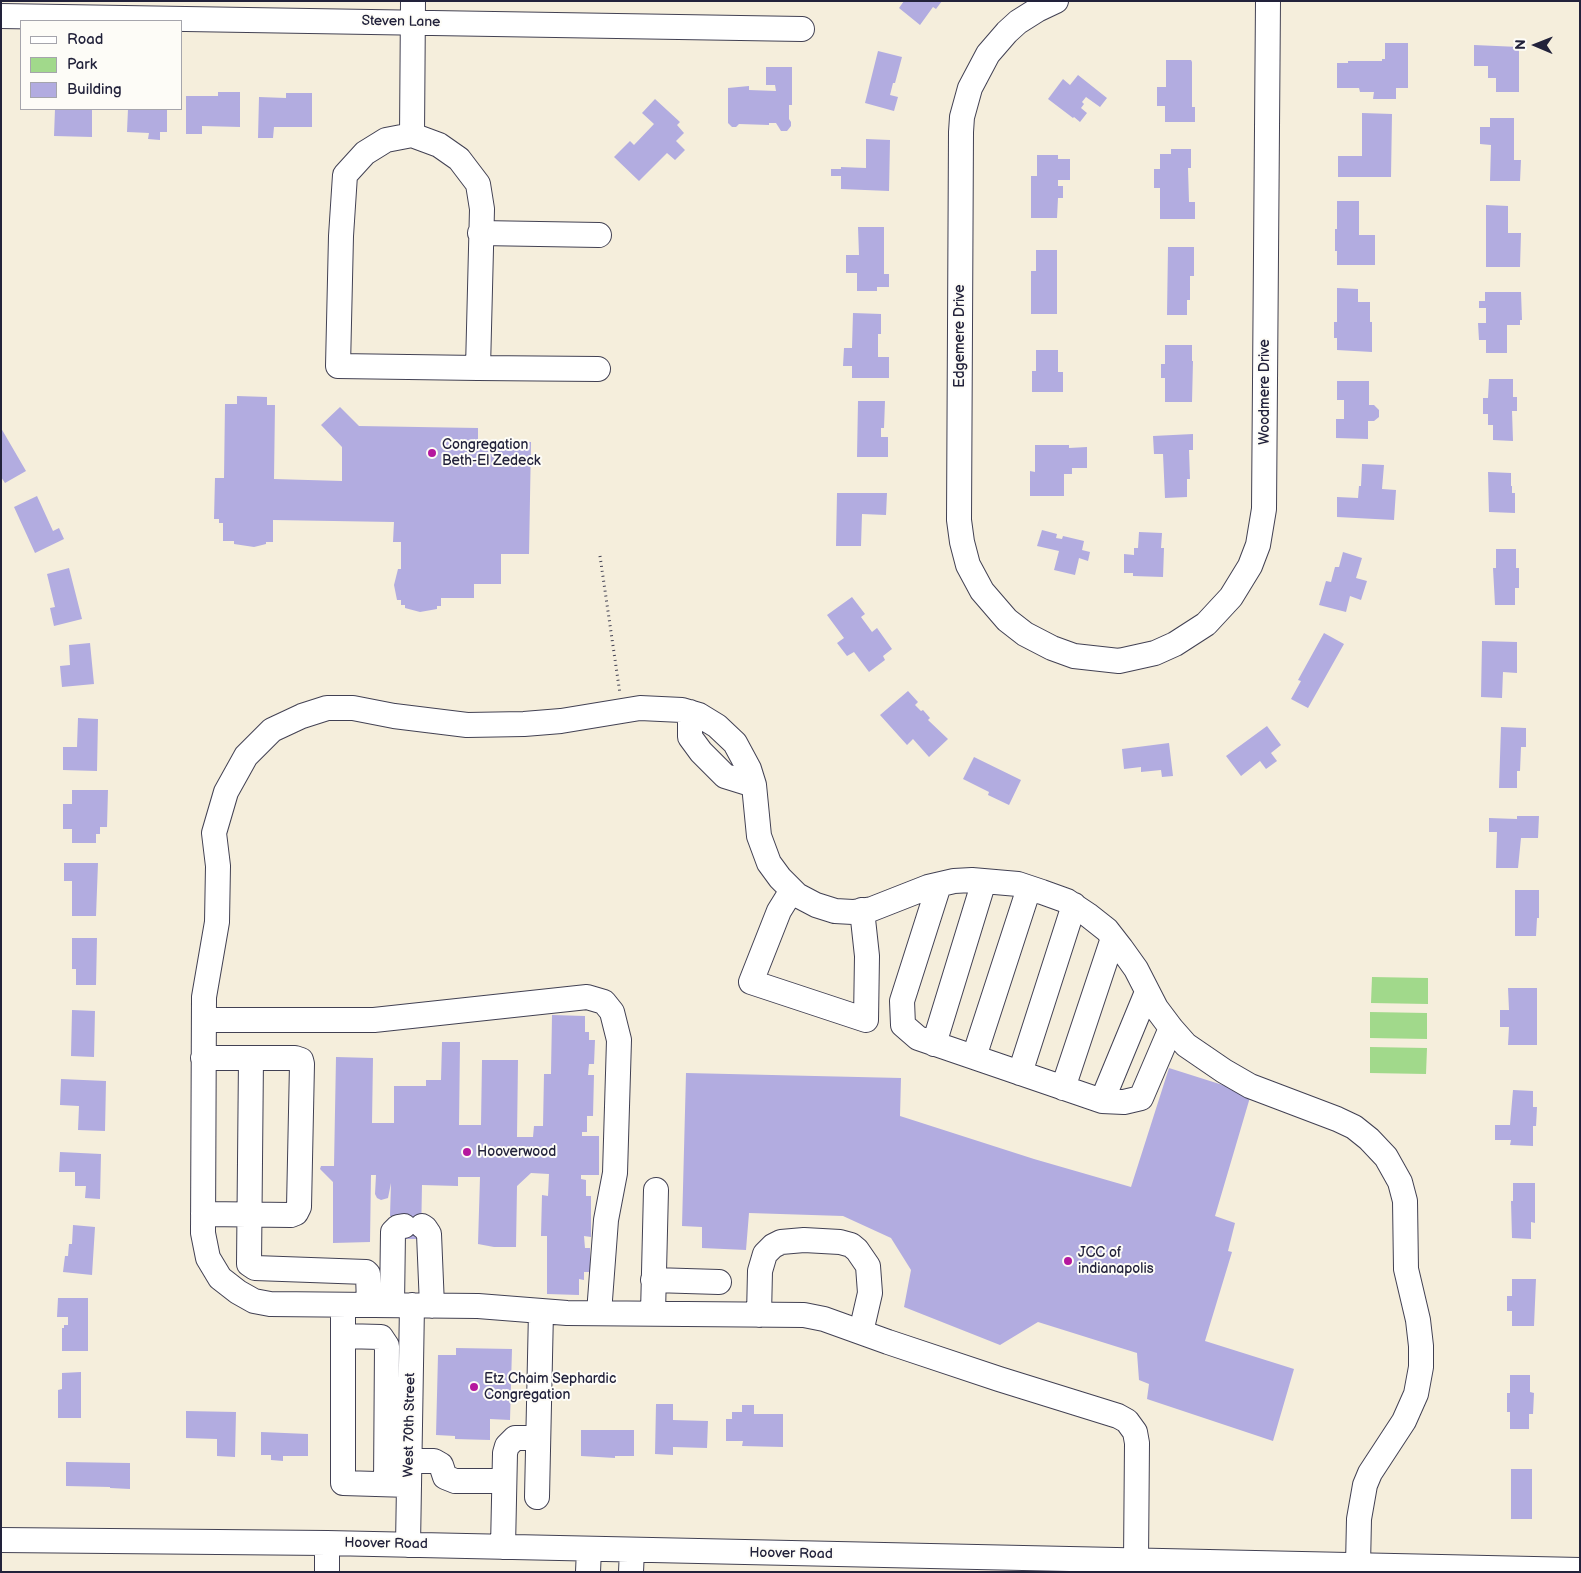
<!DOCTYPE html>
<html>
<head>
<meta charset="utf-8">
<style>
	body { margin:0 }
	#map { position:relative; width:1581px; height:1573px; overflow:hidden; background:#f5eedc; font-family:"Balsamiq Sans",sans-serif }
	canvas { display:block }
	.frame { position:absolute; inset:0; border:2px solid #22223b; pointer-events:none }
	.legend { position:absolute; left:20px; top:20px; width:162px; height:90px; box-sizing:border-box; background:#fdfcf7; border:1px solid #a5a5ac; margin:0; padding:6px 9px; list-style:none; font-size:15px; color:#22223b }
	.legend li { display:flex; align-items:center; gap:10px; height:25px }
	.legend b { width:25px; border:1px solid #a5a5ac }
	.north { position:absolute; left:1511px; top:20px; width:50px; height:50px; -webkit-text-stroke:4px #fdfcf7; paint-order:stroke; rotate:271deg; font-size:14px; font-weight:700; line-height:20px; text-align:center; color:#22223b }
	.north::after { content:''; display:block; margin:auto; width:18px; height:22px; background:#22223b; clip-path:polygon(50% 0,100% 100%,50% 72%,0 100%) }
</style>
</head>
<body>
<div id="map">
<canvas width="1581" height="1573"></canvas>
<div class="frame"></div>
<ul class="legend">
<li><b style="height:6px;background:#fff"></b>Road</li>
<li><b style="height:14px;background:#a1d98b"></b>Park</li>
<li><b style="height:14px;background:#b2ace0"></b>Building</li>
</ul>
<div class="north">N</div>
</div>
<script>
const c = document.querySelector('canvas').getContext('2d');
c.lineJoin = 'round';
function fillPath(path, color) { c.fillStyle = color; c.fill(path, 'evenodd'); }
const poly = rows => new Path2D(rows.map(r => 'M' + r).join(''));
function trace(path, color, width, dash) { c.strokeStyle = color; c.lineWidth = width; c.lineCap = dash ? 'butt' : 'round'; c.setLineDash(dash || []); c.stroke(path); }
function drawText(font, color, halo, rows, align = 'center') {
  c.font = font + ' "Balsamiq Sans",sans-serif'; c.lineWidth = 4; c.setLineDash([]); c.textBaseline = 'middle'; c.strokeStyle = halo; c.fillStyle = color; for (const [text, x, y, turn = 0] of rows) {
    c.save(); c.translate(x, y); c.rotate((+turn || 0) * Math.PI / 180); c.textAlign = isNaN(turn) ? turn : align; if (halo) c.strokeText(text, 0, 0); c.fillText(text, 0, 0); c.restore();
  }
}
const green = poly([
	[1372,977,1428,978,1428,1004,1371,1003],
	[1370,1012,1427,1013,1427,1039,1370,1038],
	[1370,1047,1427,1048,1426,1074,1370,1073]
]);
const building = poly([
	[904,1,942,1,936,9,933,7,920,25,899,8],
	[1385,43,1408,43,1408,88,1396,88,1396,99,1373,99,1374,92,1360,92,1359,88,1337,88,1337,63,1348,63,1348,61,1382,61,1382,59,1385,59],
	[1474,45,1519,47,1519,92,1496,92,1496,78,1488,78,1488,66,1474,66],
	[878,51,902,57,895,83,893,83,890,95,898,97,894,111,865,103],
	[1166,60,1191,60,1192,62,1192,107,1195,107,1195,122,1165,122,1165,106,1157,106,1157,87,1166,87],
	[766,67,792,67,792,105,789,105,789,119,791,122,791,126,787,131,781,131,776,123,769,123,769,125,739,124,736,127,732,127,728,123,728,88,749,86,749,90,776,91,775,85,766,85],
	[1078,75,1107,98,1100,107,1086,97,1082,102,1084,104,1081,108,1087,113,1080,122,1074,117,1073,118,1048,99,1063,79,1070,85],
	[218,92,240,92,240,127,202,126,202,134,186,134,186,96,218,96],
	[286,93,312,93,312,127,274,127,273,138,258,138,259,97,286,98],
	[655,99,680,122,677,125,684,133,676,141,685,150,675,160,667,153,639,181,614,157,630,141,634,145,654,124,642,113],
	[55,109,92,109,92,137,54,136],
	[128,109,167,109,167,132,160,132,160,140,148,139,149,133,127,132],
	[1362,113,1392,114,1391,177,1338,177,1338,156,1362,156],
	[1490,118,1514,118,1514,160,1521,160,1520,181,1490,181,1491,145,1480,144,1480,127,1490,127],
	[866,139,890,140,889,191,841,189,841,176,831,176,831,169,841,169,841,167,866,168],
	[1171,149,1191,149,1191,168,1188,168,1189,202,1195,202,1195,219,1160,219,1160,188,1154,188,1154,169,1160,169,1160,154,1171,154],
	[1037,155,1058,155,1058,159,1070,159,1070,180,1058,180,1058,186,1063,186,1063,198,1058,198,1057,218,1031,218,1031,176,1037,176],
	[1337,201,1359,201,1359,235,1375,235,1375,265,1337,265,1337,251,1335,251,1335,229,1337,229],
	[1486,205,1508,206,1508,233,1521,233,1520,267,1486,267],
	[858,227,884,227,884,274,889,274,889,287,877,287,877,291,857,291,857,273,846,273,846,255,859,255],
	[1168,247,1194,247,1194,276,1190,276,1190,300,1187,300,1187,315,1167,315],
	[1036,250,1057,250,1057,314,1031,314,1031,271,1036,271],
	[1337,288,1358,289,1358,302,1370,302,1370,322,1372,322,1372,352,1337,350,1337,338,1334,338,1334,322,1337,322],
	[1485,292,1521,292,1522,320,1520,320,1520,325,1507,325,1507,353,1486,353,1486,340,1479,340,1478,323,1486,323,1486,308,1479,308,1479,301,1485,301],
	[853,313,881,314,881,334,878,334,878,357,889,357,889,378,852,378,852,366,843,366,844,348,852,348],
	[1165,345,1192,345,1192,361,1193,361,1192,402,1165,402,1165,378,1161,378,1161,364,1165,364],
	[1036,350,1058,350,1058,372,1063,372,1063,392,1032,392,1032,371,1036,371],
	[1489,379,1513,379,1513,397,1517,397,1517,411,1512,411,1513,441,1493,440,1493,425,1488,425,1488,414,1483,414,1483,398,1488,398],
	[1337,381,1369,381,1369,405,1374,405,1379,410,1379,417,1374,421,1368,421,1368,439,1336,438,1336,419,1344,419,1344,400,1337,400],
	[237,396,267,397,267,405,275,405,274,479,342,481,342,447,321,425,340,407,359,426,478,428,478,441,531,442,529,554,501,554,501,584,474,584,474,598,441,598,441,606,437,606,437,609,420,612,405,608,405,605,401,605,401,600,397,600,394,585,398,569,401,569,401,542,393,542,394,522,273,520,273,542,266,542,266,544,254,547,234,544,234,541,223,541,223,523,219,523,219,519,214,519,215,478,224,478,225,404,237,404],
	[858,401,885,401,884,428,881,428,881,437,888,437,888,457,857,457],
	[1,428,26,471,5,483,1,477],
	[1193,434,1193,450,1189,450,1190,479,1187,479,1187,497,1165,498,1163,454,1154,454,1153,436],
	[1035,445,1069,445,1069,448,1087,447,1087,468,1072,468,1072,474,1064,474,1064,496,1030,496,1030,471,1035,472],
	[1362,464,1384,465,1382,489,1396,490,1394,520,1337,517,1337,497,1358,498,1359,486,1361,486],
	[1488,472,1511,473,1511,486,1512,486,1512,493,1515,493,1515,513,1489,512],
	[837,493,887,493,886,515,862,514,861,546,836,546],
	[37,496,53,531,59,528,64,539,35,553,14,507],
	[1042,530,1057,534,1056,538,1062,539,1063,536,1084,541,1082,550,1090,552,1088,561,1079,558,1075,575,1054,570,1059,551,1037,546],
	[1139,532,1162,533,1161,548,1164,548,1163,577,1133,576,1133,573,1124,573,1124,554,1134,555,1134,548,1138,548],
	[1496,549,1516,549,1516,568,1519,568,1519,588,1515,588,1515,605,1495,605,1493,568,1496,568],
	[1343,552,1362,558,1356,578,1367,581,1361,600,1350,596,1346,612,1319,605,1326,581,1331,582,1335,567,1339,567],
	[69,568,82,619,54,626,50,608,55,607,47,574],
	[852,597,865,614,861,617,872,632,877,628,892,649,883,656,885,660,869,672,854,652,847,656,837,643,844,638,827,615],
	[1324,633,1344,644,1308,708,1291,699,1301,681,1298,680],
	[1482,641,1517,642,1517,673,1503,672,1502,698,1481,697],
	[90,643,94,684,62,687,60,666,70,665,69,645],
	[908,691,918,702,915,705,921,711,923,710,930,718,928,720,948,739,929,757,913,739,907,745,880,715],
	[78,718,98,719,97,771,63,770,63,747,77,747],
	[1267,726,1281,745,1271,753,1277,761,1266,769,1260,761,1241,776,1226,756],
	[1501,727,1526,728,1526,747,1521,747,1520,771,1517,771,1517,788,1499,788],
	[1169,743,1173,776,1162,777,1161,770,1141,772,1141,767,1124,769,1122,749],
	[974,757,1021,780,1009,805,988,795,989,792,963,779],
	[72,790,108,790,107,827,100,827,100,834,96,834,96,843,72,843,72,829,63,829,63,804,72,804],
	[1517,816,1539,816,1538,838,1521,838,1518,868,1496,868,1497,832,1489,832,1489,818,1517,819],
	[64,863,98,863,96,916,72,916,72,881,64,881],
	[1515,890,1539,890,1539,918,1537,918,1536,936,1515,936],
	[72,938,97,938,96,985,76,985,76,969,72,969],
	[1508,988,1537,988,1537,1045,1508,1045,1509,1027,1500,1027,1500,1010,1509,1010],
	[72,1010,95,1011,94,1057,71,1056],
	[552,1015,585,1016,585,1032,589,1032,589,1040,595,1040,594,1064,589,1064,588,1075,594,1075,593,1116,587,1116,587,1132,582,1132,582,1136,599,1136,599,1175,581,1175,581,1179,586,1180,586,1196,591,1196,591,1237,584,1236,585,1248,590,1248,590,1272,584,1272,584,1280,579,1279,579,1295,547,1294,547,1236,541,1236,542,1195,548,1196,549,1174,531,1173,517,1186,516,1247,494,1247,478,1244,480,1177,458,1177,458,1186,422,1185,421,1239,404,1239,404,1216,390,1216,391,1183,388,1198,381,1200,377,1198,375,1194,376,1175,371,1175,370,1242,333,1243,333,1182,320,1169,321,1166,334,1166,336,1057,373,1058,372,1123,394,1123,394,1086,426,1086,426,1080,441,1080,442,1042,460,1042,459,1125,481,1125,482,1060,518,1060,517,1137,533,1137,534,1126,543,1126,544,1074,551,1074],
	[1169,1068,1251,1094,1215,1216,1235,1223,1228,1251,1232,1252,1205,1341,1294,1369,1273,1441,1147,1399,1149,1384,1139,1380,1137,1353,1038,1322,1000,1345,904,1307,911,1270,891,1238,843,1216,749,1213,746,1250,702,1248,702,1227,682,1226,686,1073,901,1078,900,1116,1034,1159,1131,1187],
	[61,1079,106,1081,105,1131,78,1130,79,1106,60,1105],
	[1513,1090,1533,1091,1533,1107,1537,1107,1536,1126,1533,1126,1533,1146,1510,1145,1511,1140,1495,1140,1495,1125,1510,1125],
	[60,1152,101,1154,100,1199,85,1198,86,1186,75,1186,75,1172,59,1172],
	[1513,1183,1535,1183,1535,1223,1531,1222,1531,1239,1512,1238,1511,1201,1513,1201],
	[73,1225,95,1227,92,1275,63,1272,65,1256,68,1256,69,1244,72,1244],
	[1512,1279,1536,1279,1534,1326,1512,1326,1512,1311,1507,1311,1507,1296,1512,1296],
	[58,1298,88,1298,88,1351,62,1351,62,1328,64,1328,64,1325,68,1325,68,1317,57,1317],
	[456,1348,512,1349,510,1420,490,1419,490,1440,455,1439,455,1436,436,1435,438,1355,456,1355],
	[81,1372,81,1418,58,1418,58,1390,62,1389,62,1373],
	[1510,1375,1530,1375,1530,1392,1534,1393,1533,1414,1529,1414,1529,1429,1510,1429,1510,1412,1507,1412,1507,1393,1510,1393],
	[656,1404,673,1404,673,1420,708,1421,707,1448,673,1447,673,1455,655,1454],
	[742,1405,754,1405,754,1414,783,1414,783,1447,742,1446,743,1441,726,1441,726,1419,732,1419,732,1412,742,1412],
	[186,1411,236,1412,235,1457,217,1456,217,1439,186,1438],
	[581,1430,634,1430,634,1456,615,1456,615,1458,581,1456],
	[261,1432,308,1434,308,1456,283,1456,283,1461,271,1460,271,1455,261,1455],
	[66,1462,130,1463,130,1489,110,1488,110,1487,66,1486],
	[1511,1469,1532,1469,1532,1519,1511,1519]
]);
const path = poly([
	[600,556,620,694]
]);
const minor = poly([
	[1056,1,1037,10,1018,22,1007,32,988,54,970,88,962,117,961,132,959,520,962,542,968,565,982,591,1007,620,1025,634,1052,648,1074,656,1119,661,1155,653,1175,644,1206,624,1231,597,1250,566,1258,545,1264,509,1268,1],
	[1,16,802,29],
	[412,135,413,1],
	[480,233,599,235],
	[478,368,482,209,478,184,459,159,439,145,412,135,386,140,365,153,345,175,341,236,338,366,478,368,598,369],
	[690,712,690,737,701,752,725,776,754,785],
	[939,885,902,1001,903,1025,918,1038,1102,1101,1124,1102,1141,1098,1171,1028],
	[792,890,779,911,751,982,866,1020,867,956,862,910],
	[204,1020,374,1020,587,997,604,1002,612,1012,619,1040,615,1173,606,1220,599,1313],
	[934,1044,984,881],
	[974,1057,1029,888],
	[203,1058,295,1058,301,1060,302,1064,299,1207,296,1213,291,1215,203,1214],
	[251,1058,249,1264,255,1268,366,1272,368,1274,369,1305],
	[1020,1073,1074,905],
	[1063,1088,1113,938],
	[1102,1101,1147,992],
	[422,1226,425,1228,429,1234,432,1306],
	[653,1280,719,1282],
	[343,1305,343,1483,409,1485],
	[392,1305,393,1232,398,1227,404,1226],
	[653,1313,656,1190],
	[759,1315,760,1271,765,1254,773,1246,781,1242,804,1240,840,1242,851,1245,857,1250,868,1266,870,1293,861,1332],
	[343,1336,381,1337,387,1346,386,1484],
	[409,1461,434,1461,441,1465,445,1477,455,1481,504,1481],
	[537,1497,541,1311],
	[1,1540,327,1543,1580,1570],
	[408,1545,412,1305],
	[503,1547,505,1453,507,1446,515,1438,537,1438],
	[1136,1561,1137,1443,1135,1432,1127,1421,1118,1416,999,1379,888,1342,824,1319,804,1315,567,1313,478,1306,270,1304,254,1301,238,1292,220,1278,208,1258,203,1233,204,997,217,922,218,866,214,833,226,792,246,756,272,730,302,716,327,708,353,708,394,716,467,725,524,724,561,721,640,708,682,710,699,715,717,726,735,743,749,769,754,785,759,836,769,863,780,878,797,895,816,905,835,911,853,912,872,909,928,887,954,881,972,880,1018,884,1042,892,1067,901,1088,915,1107,930,1121,948,1136,969,1156,1008,1171,1028,1186,1045,1224,1071,1250,1086,1337,1119,1354,1127,1369,1139,1386,1157,1400,1182,1405,1201,1406,1269,1418,1320,1421,1346,1421,1367,1416,1394,1404,1421,1370,1473,1365,1485,1359,1519,1358,1565],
	[327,1572,327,1543],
	[588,1572,589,1549],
	[631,1572,632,1550]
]);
const markers = [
	[432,453,5,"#b5179e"],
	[467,1152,5,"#b5179e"],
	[1068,1261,5,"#b5179e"],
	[474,1387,5,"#b5179e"]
];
const streetNames = [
	["Steven Lane",401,22,1],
	["Edgemere Drive",960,336,-90],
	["Woodmere Drive",1265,392,-90],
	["West 70th Street",410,1425,-89],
	["Hoover Road",386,1544,1],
	["Hoover Road",791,1554,1]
];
const poiNames = [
	["Congregation",442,445],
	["Beth-El Zedeck",442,461],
	["Hooverwood",477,1152],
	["JCC of",1078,1253],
	["indianapolis",1078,1269],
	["Etz Chaim Sephardic",484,1379],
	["Congregation",484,1395]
];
fillPath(green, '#a1d98b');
fillPath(building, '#b2ace0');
trace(minor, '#424153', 26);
trace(path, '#424153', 3, [1, 4]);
trace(minor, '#fff', 24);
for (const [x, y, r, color] of markers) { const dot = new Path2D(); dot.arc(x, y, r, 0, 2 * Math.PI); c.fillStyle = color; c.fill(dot); trace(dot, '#fdfcf7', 2); }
drawText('14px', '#22223b', '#fdfcf7', streetNames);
drawText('14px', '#22223b', '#fdfcf7', poiNames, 'left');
</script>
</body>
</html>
